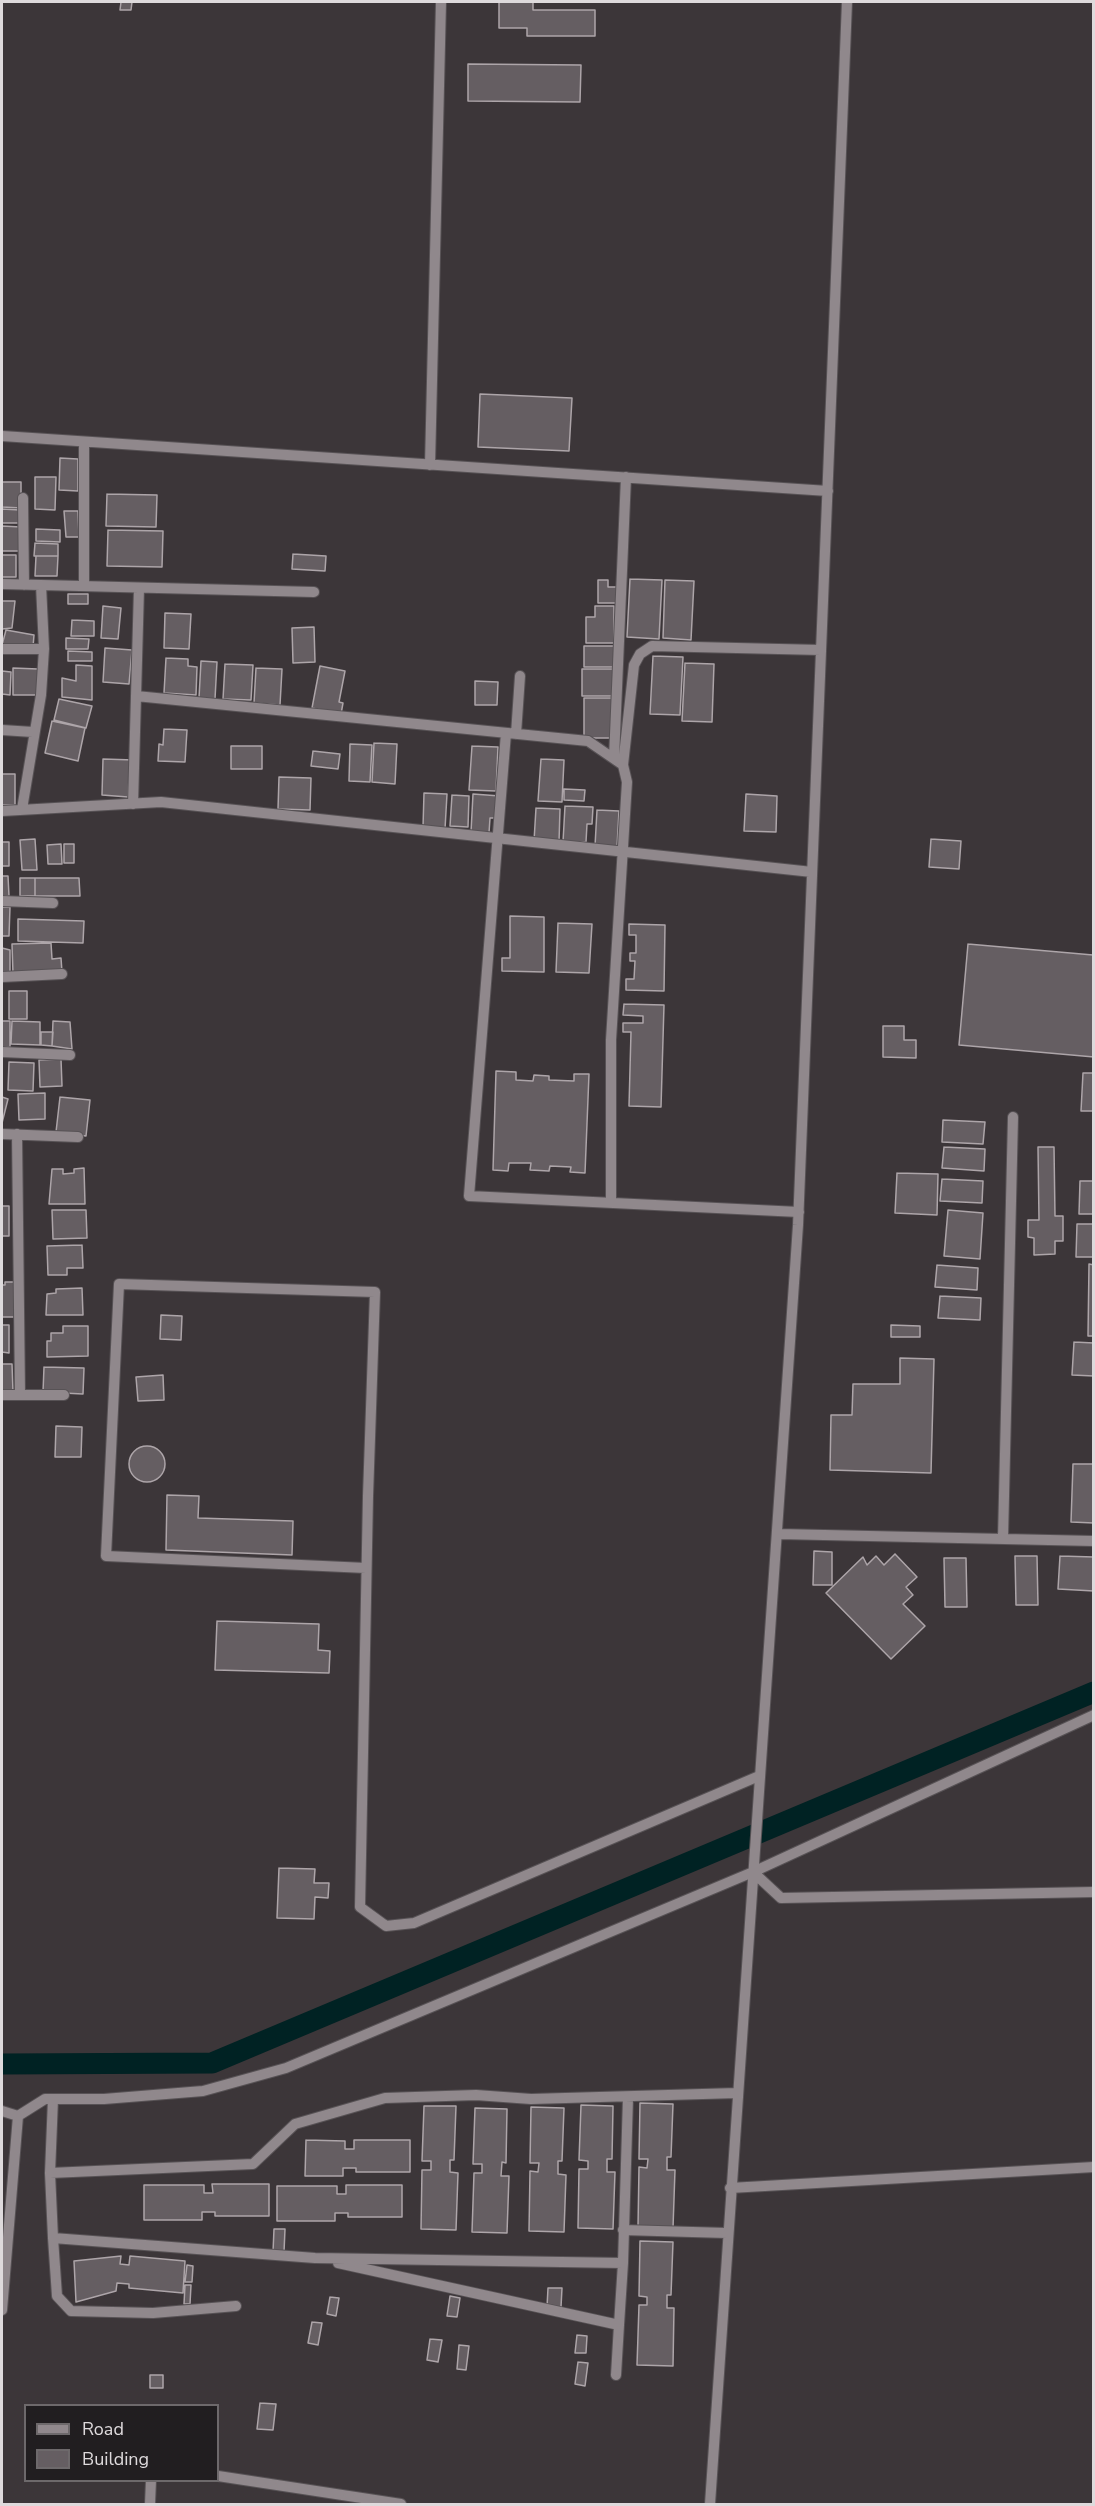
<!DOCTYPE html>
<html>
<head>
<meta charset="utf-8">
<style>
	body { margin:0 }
	#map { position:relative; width:1095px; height:2506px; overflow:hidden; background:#3c3639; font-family:"Nunito Sans",sans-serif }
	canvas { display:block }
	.frame { position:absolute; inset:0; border:3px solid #dedadc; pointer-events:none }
	.legend { position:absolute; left:24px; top:2404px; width:195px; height:78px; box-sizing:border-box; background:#211e20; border:2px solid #6d696b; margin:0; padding:8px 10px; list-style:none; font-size:18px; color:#dedadc }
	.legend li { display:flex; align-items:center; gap:12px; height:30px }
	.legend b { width:30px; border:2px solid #6d696b }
</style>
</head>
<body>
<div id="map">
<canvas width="1095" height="2506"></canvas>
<div class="frame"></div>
<ul class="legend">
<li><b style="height:8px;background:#90888c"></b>Road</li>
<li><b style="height:16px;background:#655e62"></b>Building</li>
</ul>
</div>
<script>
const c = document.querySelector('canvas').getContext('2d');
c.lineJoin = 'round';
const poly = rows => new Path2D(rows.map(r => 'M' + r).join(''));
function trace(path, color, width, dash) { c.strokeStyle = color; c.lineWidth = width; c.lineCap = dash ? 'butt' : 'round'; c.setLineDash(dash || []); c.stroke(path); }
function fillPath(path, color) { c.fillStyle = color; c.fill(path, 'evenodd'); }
const canal = poly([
	[2,2064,212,2063,1094,1692]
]);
const building = poly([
	[121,2,132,2,131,10,120,10,121,2],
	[499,2,533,2,533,10,595,10,595,36,527,36,527,28,499,28,499,2],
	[468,64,581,65,580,102,468,101,468,64],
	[480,394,572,398,569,451,478,447,480,394],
	[60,458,78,459,78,491,59,490,60,458],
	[35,477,56,477,55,510,35,509,35,477],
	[2,482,21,482,21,508,2,507,2,482],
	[107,494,157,495,156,527,106,526,107,494],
	[2,509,20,510,20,523,2,523,2,509],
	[64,511,78,511,79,537,66,537,64,511],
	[2,526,21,527,20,551,2,551,2,526],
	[36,529,60,530,60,542,36,541,36,529],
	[108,530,163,531,162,567,107,566,108,530],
	[35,543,58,544,58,556,34,556,35,543],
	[293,554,326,556,325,571,292,569,293,554],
	[2,555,16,555,16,577,2,577,2,555],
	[36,556,58,556,57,576,35,576,36,556],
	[630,579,662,580,659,639,627,637,630,579],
	[598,580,608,580,608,587,619,587,619,603,598,603,598,580],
	[665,580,694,581,691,640,663,638,665,580],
	[68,594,88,594,88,604,68,604,68,594],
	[2,601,15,601,12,628,2,629,2,601],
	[103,606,121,608,118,639,101,638,103,606],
	[595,606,614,606,614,643,586,643,586,617,595,617,595,606],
	[165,613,191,614,189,649,164,648,165,613],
	[72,620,94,621,94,636,71,636,72,620],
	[314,627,315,662,293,663,292,628,314,627],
	[6,630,34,635,33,647,2,645,6,630],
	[66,638,89,639,88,649,66,649,66,638],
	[584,646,615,646,615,667,584,667,584,646],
	[105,648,132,650,129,684,103,682,105,648],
	[68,651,92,652,92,661,68,661,68,651],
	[653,656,683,657,680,715,650,714,653,656],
	[166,658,188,659,188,666,197,667,196,695,164,693,166,658],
	[201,661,217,662,215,699,199,698,201,661],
	[685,663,714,664,712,722,682,721,685,663],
	[225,664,253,665,251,700,223,699,225,664],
	[76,665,92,666,92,700,62,697,62,678,76,681,76,665],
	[320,666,345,671,339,702,343,703,341,714,312,708,320,666],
	[13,668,38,669,37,695,13,695,13,668],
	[256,668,282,669,280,705,254,703,256,668],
	[582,669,613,669,613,696,582,696,582,669],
	[2,671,11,672,10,695,2,694,2,671],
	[475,681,498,682,497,705,475,705,475,681],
	[584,698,613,698,613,738,584,738,584,698],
	[59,699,92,706,86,728,54,720,59,699],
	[52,721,85,728,78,761,45,753,52,721],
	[164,729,187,730,185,762,158,761,159,744,163,745,164,729],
	[374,743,397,744,395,784,372,782,374,743],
	[350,744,372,745,370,782,349,781,350,744],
	[231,746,262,746,262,769,231,769,231,746],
	[472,746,498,747,496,791,469,790,472,746],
	[313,751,340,754,338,769,311,766,313,751],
	[103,759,134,760,129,777,128,797,102,795,103,759],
	[541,759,564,760,562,802,538,801,541,759],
	[2,774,15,774,15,805,2,805,2,774],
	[279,777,311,778,310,810,278,809,279,777],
	[564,789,585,790,584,801,564,800,564,789],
	[424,793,447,794,445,829,423,827,424,793],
	[473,794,500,796,499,818,490,818,489,833,471,832,473,794],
	[746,794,777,796,776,832,744,831,746,794],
	[452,795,469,796,468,827,450,826,452,795],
	[565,806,593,807,592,824,587,824,586,842,563,842,565,806],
	[536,808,560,809,559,842,534,841,536,808],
	[597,810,619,811,617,847,595,846,597,810],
	[35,839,37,870,22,870,20,840,35,839],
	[931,839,961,841,959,869,929,867,931,839],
	[2,842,9,842,9,866,2,866,2,842],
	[61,844,62,864,48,864,47,845,61,844],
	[64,844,74,844,74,863,64,863,64,844],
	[2,876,8,876,9,896,2,896,2,876],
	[20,878,35,878,35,896,20,896,20,878],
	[35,878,79,878,80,896,35,896,35,878],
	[2,907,10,907,9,936,2,936,2,907],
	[510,916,544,917,544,972,502,971,502,958,510,958,510,916],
	[18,919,84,921,83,943,18,941,18,919],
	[558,923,592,924,589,973,556,972,558,923],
	[629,924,665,925,664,991,626,990,626,979,634,979,635,961,630,961,630,953,636,953,636,935,629,935,629,924],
	[51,943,52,959,61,958,62,972,13,974,12,944,51,943],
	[968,944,1093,955,1094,951,1094,1057,959,1045,968,944],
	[2,948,10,950,10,972,2,972,2,948],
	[9,991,27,991,27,1019,9,1019,9,991],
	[624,1004,664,1005,661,1107,629,1106,631,1032,623,1032,623,1023,643,1023,643,1016,623,1015,624,1004],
	[2,1021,10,1021,10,1047,2,1047,2,1021],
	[12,1021,40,1022,40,1045,11,1044,12,1021],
	[53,1021,70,1022,72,1049,52,1046,53,1021],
	[883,1026,904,1026,904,1040,916,1040,916,1058,883,1057,883,1026],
	[41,1032,53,1032,52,1046,41,1045,41,1032],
	[61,1059,62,1086,40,1087,39,1060,61,1059],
	[9,1062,34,1063,33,1091,8,1090,9,1062],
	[496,1071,516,1072,516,1080,533,1081,534,1075,549,1076,549,1080,574,1081,574,1074,589,1074,585,1173,570,1172,571,1167,550,1166,549,1171,530,1170,531,1163,509,1163,508,1171,493,1170,496,1071],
	[1083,1073,1094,1073,1094,1111,1081,1111,1083,1073],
	[45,1093,45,1119,19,1120,18,1094,45,1093],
	[2,1097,8,1099,2,1123,2,1097],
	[60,1097,90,1100,86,1136,56,1132,60,1097],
	[943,1120,985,1122,983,1144,942,1142,943,1120],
	[944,1147,985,1149,984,1171,942,1168,944,1147],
	[1038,1147,1054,1147,1055,1216,1063,1216,1063,1241,1055,1241,1055,1254,1034,1255,1034,1238,1028,1237,1028,1220,1039,1220,1038,1147],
	[84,1168,85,1204,49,1204,52,1169,63,1169,63,1174,74,1173,74,1169,84,1168],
	[897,1173,938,1174,937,1215,895,1213,897,1173],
	[942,1179,983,1181,982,1203,940,1201,942,1179],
	[1080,1181,1094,1181,1094,1214,1079,1214,1080,1181],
	[2,1206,9,1206,9,1236,2,1236,2,1206],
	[52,1210,86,1210,87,1238,53,1239,52,1210],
	[948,1210,983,1213,980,1259,944,1256,948,1210],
	[1077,1224,1094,1224,1094,1257,1076,1257,1077,1224],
	[82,1245,83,1268,67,1268,67,1275,48,1275,47,1246,82,1245],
	[1089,1264,1094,1265,1094,1336,1088,1336,1089,1264],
	[937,1265,978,1268,977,1290,935,1287,937,1265],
	[5,1282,15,1282,15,1317,2,1317,2,1285,5,1285,5,1282],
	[82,1288,83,1315,46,1315,47,1294,56,1293,56,1289,82,1288],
	[940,1296,981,1298,980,1320,938,1318,940,1296],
	[161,1315,182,1316,181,1340,160,1339,161,1315],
	[2,1325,9,1325,9,1353,2,1352,2,1325],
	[891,1325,920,1326,920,1337,891,1337,891,1325],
	[63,1326,88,1326,88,1356,47,1357,47,1341,51,1341,51,1333,63,1333,63,1326],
	[1074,1342,1094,1343,1094,1376,1072,1375,1074,1342],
	[900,1358,934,1359,931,1473,830,1470,831,1415,852,1415,853,1384,900,1384,900,1358],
	[2,1364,12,1364,13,1392,2,1392,2,1364],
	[44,1367,84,1368,83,1394,43,1392,44,1367],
	[163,1375,164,1400,138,1401,136,1377,163,1375],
	[56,1426,82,1427,81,1457,55,1457,56,1426],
	'129 1464a18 18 0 1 1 36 0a18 18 0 1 1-36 0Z',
	[1073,1464,1094,1464,1094,1523,1071,1522,1073,1464],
	[167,1495,199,1496,198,1518,293,1521,292,1555,166,1550,167,1495],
	[814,1551,832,1552,832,1585,813,1585,814,1551],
	[895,1554,917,1577,906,1587,913,1595,903,1604,925,1626,891,1659,826,1593,863,1557,867,1565,876,1556,884,1565,895,1554],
	[1015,1556,1037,1556,1038,1605,1016,1605,1015,1556],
	[1060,1556,1094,1557,1094,1591,1058,1589,1060,1556],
	[944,1558,966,1558,967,1607,945,1607,944,1558],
	[217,1621,319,1624,318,1650,330,1651,329,1673,215,1670,217,1621],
	[279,1868,315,1869,314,1883,329,1883,328,1898,315,1897,314,1919,277,1918,279,1868],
	[640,2103,673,2104,671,2157,667,2157,667,2170,675,2170,673,2228,638,2227,639,2167,647,2168,648,2159,639,2159,640,2103],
	[581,2105,613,2106,612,2159,607,2159,607,2172,615,2172,613,2229,578,2228,579,2169,588,2169,588,2161,579,2160,581,2105],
	[424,2106,456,2106,454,2160,450,2160,450,2172,458,2173,456,2230,421,2229,422,2170,431,2170,431,2161,422,2161,424,2106],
	[531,2107,564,2108,562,2161,558,2161,558,2174,566,2175,564,2232,529,2231,530,2171,538,2172,539,2163,530,2163,531,2107],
	[475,2108,507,2109,506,2163,502,2162,501,2176,509,2176,507,2233,472,2232,474,2173,482,2173,482,2164,473,2164,475,2108],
	[306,2140,345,2141,345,2149,354,2149,354,2140,410,2140,410,2172,356,2172,356,2168,343,2168,343,2176,305,2176,306,2140],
	[212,2184,269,2184,269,2216,215,2216,215,2212,202,2212,202,2220,144,2220,144,2185,204,2185,204,2193,213,2193,212,2184],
	[346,2185,402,2185,402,2217,348,2217,348,2213,335,2213,335,2221,277,2221,277,2186,337,2186,337,2194,346,2194,346,2185],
	[274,2229,285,2229,284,2252,273,2252,274,2229],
	[640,2241,673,2242,671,2295,667,2295,667,2308,674,2308,673,2366,637,2365,639,2305,647,2305,647,2297,639,2296,640,2241],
	[121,2256,120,2264,129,2265,130,2256,185,2261,183,2293,129,2288,129,2284,117,2283,116,2291,76,2302,74,2261,121,2256],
	[187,2265,193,2266,192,2282,185,2282,187,2265],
	[185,2285,191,2285,190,2304,184,2304,185,2285],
	[548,2288,562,2288,561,2307,547,2307,548,2288],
	[450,2296,460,2298,457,2317,447,2316,450,2296],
	[330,2297,339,2298,336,2316,327,2314,330,2297],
	[312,2322,322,2323,318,2345,308,2343,312,2322],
	[577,2335,587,2336,586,2353,575,2353,577,2335],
	[430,2339,442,2340,438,2362,427,2360,430,2339],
	[459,2345,469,2346,466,2370,457,2369,459,2345],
	[578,2362,588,2363,585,2386,575,2384,578,2362],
	[150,2375,163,2375,163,2388,150,2388,150,2375],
	[260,2403,276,2404,273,2430,257,2429,260,2403]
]);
const minor = poly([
	[2,436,828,491],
	[84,442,84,586],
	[430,465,441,2],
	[23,498,24,585],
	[2,584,314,592],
	[2,649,44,649],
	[136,696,588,741,623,765,627,782,611,1040,611,1203],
	[2,730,33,732],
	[506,733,469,1196,799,1212],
	[516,734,520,676],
	[614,758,626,477],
	[623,765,634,665,640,654,652,646,821,650],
	[133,804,139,588],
	[22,809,41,695,44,649,41,585],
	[2,811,161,802,812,872],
	[2,901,53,903],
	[2,977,62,974],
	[2,1052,70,1055],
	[2,1134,78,1137],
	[2,1395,20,1395,17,1134],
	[20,1395,64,1395],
	[779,1534,1094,1541],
	[1003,1538,1013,1117],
	[366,1568,106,1556,119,1284,375,1292,368,1496,360,1907,386,1926,414,1923,759,1776],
	[753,1872,781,1898,1094,1892],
	[628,2098,623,2263,315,2258,53,2238,50,2173,253,2164,295,2124,385,2098,476,2095,531,2099,737,2093],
	[2,2111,18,2116],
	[50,2173,53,2099],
	[730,2188,1094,2167],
	[623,2230,727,2233],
	[53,2238,57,2296,71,2311,153,2313,236,2306],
	[338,2263,619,2325,623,2263],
	[2,2310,18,2116,45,2099,104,2099,203,2091,286,2068,753,1872,1094,1715],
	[616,2375,619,2325],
	[218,2476,401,2504],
	[150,2504,151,2480],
	[710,2504,798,1225,847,2]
]);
trace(canal, '#002223', 21);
fillPath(building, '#655e62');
trace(building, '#ada5a9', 1.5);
trace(minor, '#575255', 12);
trace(minor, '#90888c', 10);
</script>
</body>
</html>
